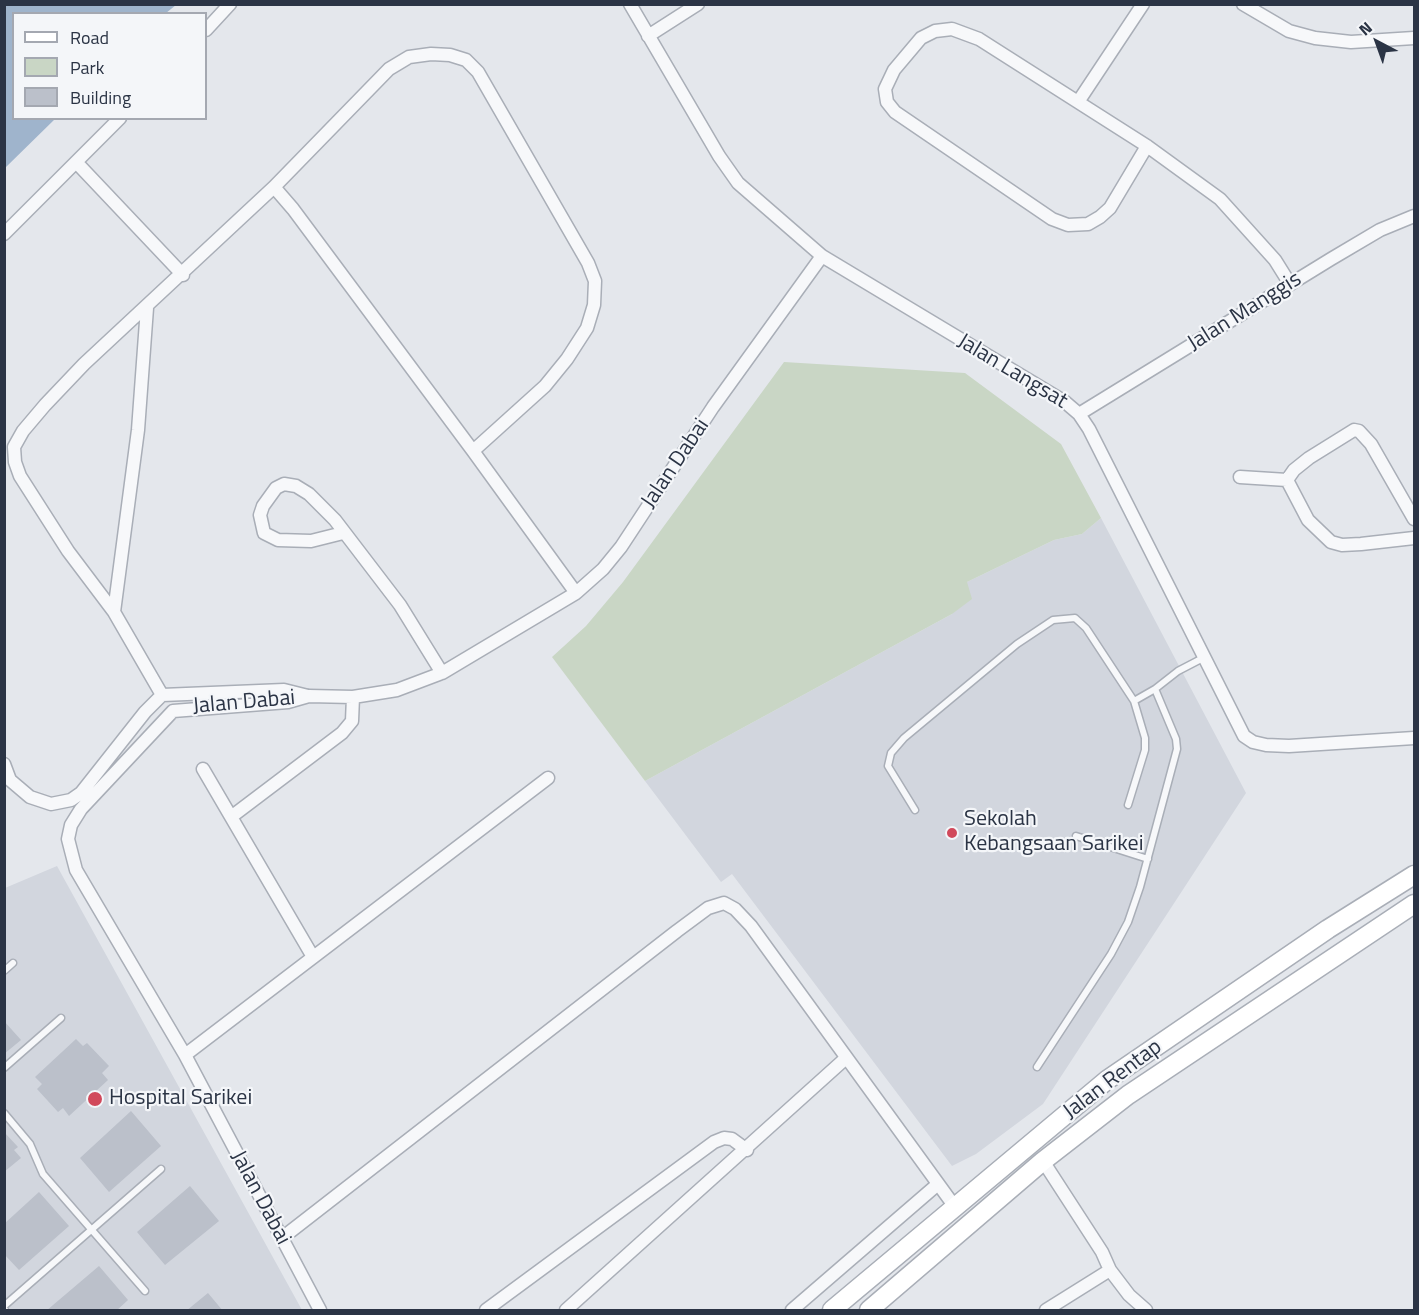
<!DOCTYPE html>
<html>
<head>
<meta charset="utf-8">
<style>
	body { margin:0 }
	#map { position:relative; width:1419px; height:1315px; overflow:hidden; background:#e4e7ec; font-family:"Titillium Web",sans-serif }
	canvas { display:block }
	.frame { position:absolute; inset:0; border:6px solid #2b3445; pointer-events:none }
	.legend { position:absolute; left:12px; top:12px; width:195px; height:108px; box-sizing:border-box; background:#f4f6f9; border:2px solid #a4a8b1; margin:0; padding:8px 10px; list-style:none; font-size:18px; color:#2b3445 }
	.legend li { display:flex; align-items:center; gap:12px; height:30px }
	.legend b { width:30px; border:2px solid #a4a8b1 }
	.north { position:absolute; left:1347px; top:12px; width:60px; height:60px; -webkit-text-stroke:4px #f4f6f9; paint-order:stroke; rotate:319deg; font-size:16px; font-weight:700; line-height:24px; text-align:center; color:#2b3445 }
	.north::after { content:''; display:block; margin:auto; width:21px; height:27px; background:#2b3445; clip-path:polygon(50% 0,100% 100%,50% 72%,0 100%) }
</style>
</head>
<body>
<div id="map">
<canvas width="1419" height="1315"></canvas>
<div class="frame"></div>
<ul class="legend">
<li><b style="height:8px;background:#fff"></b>Road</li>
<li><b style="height:16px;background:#c9d6c5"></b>Park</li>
<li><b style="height:16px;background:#bbc0ca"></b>Building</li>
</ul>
<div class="north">N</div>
</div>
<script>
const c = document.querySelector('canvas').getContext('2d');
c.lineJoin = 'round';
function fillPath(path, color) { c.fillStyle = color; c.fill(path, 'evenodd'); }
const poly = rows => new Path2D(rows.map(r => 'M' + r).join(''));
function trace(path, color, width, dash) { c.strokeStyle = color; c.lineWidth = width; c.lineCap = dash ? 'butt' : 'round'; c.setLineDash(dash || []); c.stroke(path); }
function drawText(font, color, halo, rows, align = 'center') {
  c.font = font + ' "Titillium Web",sans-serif'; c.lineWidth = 4.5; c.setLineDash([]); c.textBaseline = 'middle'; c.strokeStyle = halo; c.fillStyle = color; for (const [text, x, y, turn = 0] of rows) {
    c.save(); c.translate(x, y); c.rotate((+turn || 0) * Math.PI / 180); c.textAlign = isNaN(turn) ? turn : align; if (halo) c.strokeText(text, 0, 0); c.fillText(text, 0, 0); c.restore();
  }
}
const built = poly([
	[1101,518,1246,793,1043,1104,976,1154,952,1166,732,874,721,882,645,781,952,614,967,582,1054,540,1082,534],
	[57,866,302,1310,5,1310,5,888]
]);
const green = poly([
	[784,362,965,373,1061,444,1101,518,1082,534,1054,540,967,582,972,599,952,614,645,781,552,657,586,626,623,582]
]);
const water = poly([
	[5,4,176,4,176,5,166,13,14,14,14,118,55,119,5,168]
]);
const building = poly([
	[4,1021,21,1040,4,1054],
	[76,1039,83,1046,87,1043,109,1066,102,1073,108,1080,69,1116,63,1108,58,1112,37,1089,42,1084,35,1077],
	[131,1111,161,1146,109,1192,80,1158],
	[4,1132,18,1147,14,1150,21,1158,4,1172],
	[190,1186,219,1221,165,1265,137,1232],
	[39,1192,69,1226,19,1270,4,1254,4,1224],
	[99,1266,128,1300,116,1311,46,1311],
	[208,1293,223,1311,186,1311]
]);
const lane = poly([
	[1128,805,1145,750,1145,738,1134,701],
	[915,810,888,766,891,753,904,738,1017,644,1053,620,1075,618,1086,628,1134,701,1155,689],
	[1076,836,1148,859],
	[4,971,13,963],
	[1037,1067,1111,954,1128,922,1140,887,1177,749,1176,739,1155,689,1178,671,1203,658],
	[4,1068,61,1018],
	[4,1113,30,1144,43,1174,145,1291],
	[4,1306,161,1169],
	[4,1310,5,1310]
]);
const street = poly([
	[630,4,719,156,738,183,822,256,1065,402,1079,414,1089,429,1244,736,1253,742,1266,745,1289,746,1414,738],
	[1243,4,1289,31,1315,38,1351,42,1414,38],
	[206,30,230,4],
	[648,36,698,4],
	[1078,102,1143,4],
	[1147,146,1110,208,1100,217,1088,224,1068,225,1052,219,895,112,887,102,885,89,894,70,921,38,935,31,952,29,979,39,1147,146,1220,199,1275,260,1290,284],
	[76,162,183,275],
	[274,187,389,69,409,57,431,54,450,55,466,60,478,72,588,263,595,281,594,305,587,328,567,359,545,386,473,451],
	[4,234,120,118],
	[1079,414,1331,259,1380,230,1414,216],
	[1240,477,1287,480],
	[1414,519,1371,444,1359,431,1354,430,1309,458,1294,470,1287,480,1308,520,1331,542,1342,545,1361,544,1414,538],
	[343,533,311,541,278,540,264,533,260,515,263,506,276,488,284,484,296,486,309,494,335,520,400,605,442,673],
	[114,612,138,430,147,308],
	[162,695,114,612,68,551,20,476,15,462,14,447,23,431,45,405,84,364,274,187,293,209,473,451,576,593],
	[4,764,10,780,30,797,51,804,71,800,81,793,145,712,162,695,284,690,308,696],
	[203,769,313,957],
	[231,817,342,733,352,721,353,697],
	[185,1055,548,778],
	[1043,1161,1102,1252,1110,1270,1129,1295,1146,1310],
	[282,1238,677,931,708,908,724,903,735,909,751,926,955,1207],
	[320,1310,185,1055,76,870,68,839,71,825,81,809,173,711,288,702,309,696,353,697,397,690,442,673,576,593,603,569,621,547,713,407,822,256],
	[486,1310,714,1142,724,1138,732,1139,747,1150],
	[566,1310,846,1058],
	[792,1310,938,1184],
	[1046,1310,1110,1270]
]);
const secondary = poly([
	[832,1310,1107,1080,1328,929,1414,875],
	[869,1310,1043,1161,1128,1095,1414,904]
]);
const markers = [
	[952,833,6,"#d1495b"],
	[95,1099,8,"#d1495b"]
];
const streetNames = [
	["Jalan Manggis",1245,312,-32],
	["Jalan Langsat",1012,372,31],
	["Jalan Dabai",676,464,-56],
	["Jalan Dabai",244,703,-5],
	["Jalan Rentap",1113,1080,-37],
	["Jalan Dabai",260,1198,62]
];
const poiNames = [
	["Sekolah",964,820],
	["Kebangsaan Sarikei",964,845],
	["Hospital Sarikei",109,1099]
];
fillPath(built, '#d2d6de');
fillPath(green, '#c9d6c5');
fillPath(water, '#9fb4cc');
fillPath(building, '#bbc0ca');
trace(lane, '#a9aeb7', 9);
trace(street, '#a9aeb7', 15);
trace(secondary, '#a9aeb7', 21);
trace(lane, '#f7f8fa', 6);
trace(street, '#f7f8fa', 12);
trace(secondary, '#fff', 18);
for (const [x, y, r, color] of markers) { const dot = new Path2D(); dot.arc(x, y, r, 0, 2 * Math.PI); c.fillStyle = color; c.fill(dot); trace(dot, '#f4f6f9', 2); }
drawText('22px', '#2b3445', '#f4f6f9', streetNames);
drawText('22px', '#2b3445', '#f4f6f9', poiNames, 'left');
</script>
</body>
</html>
